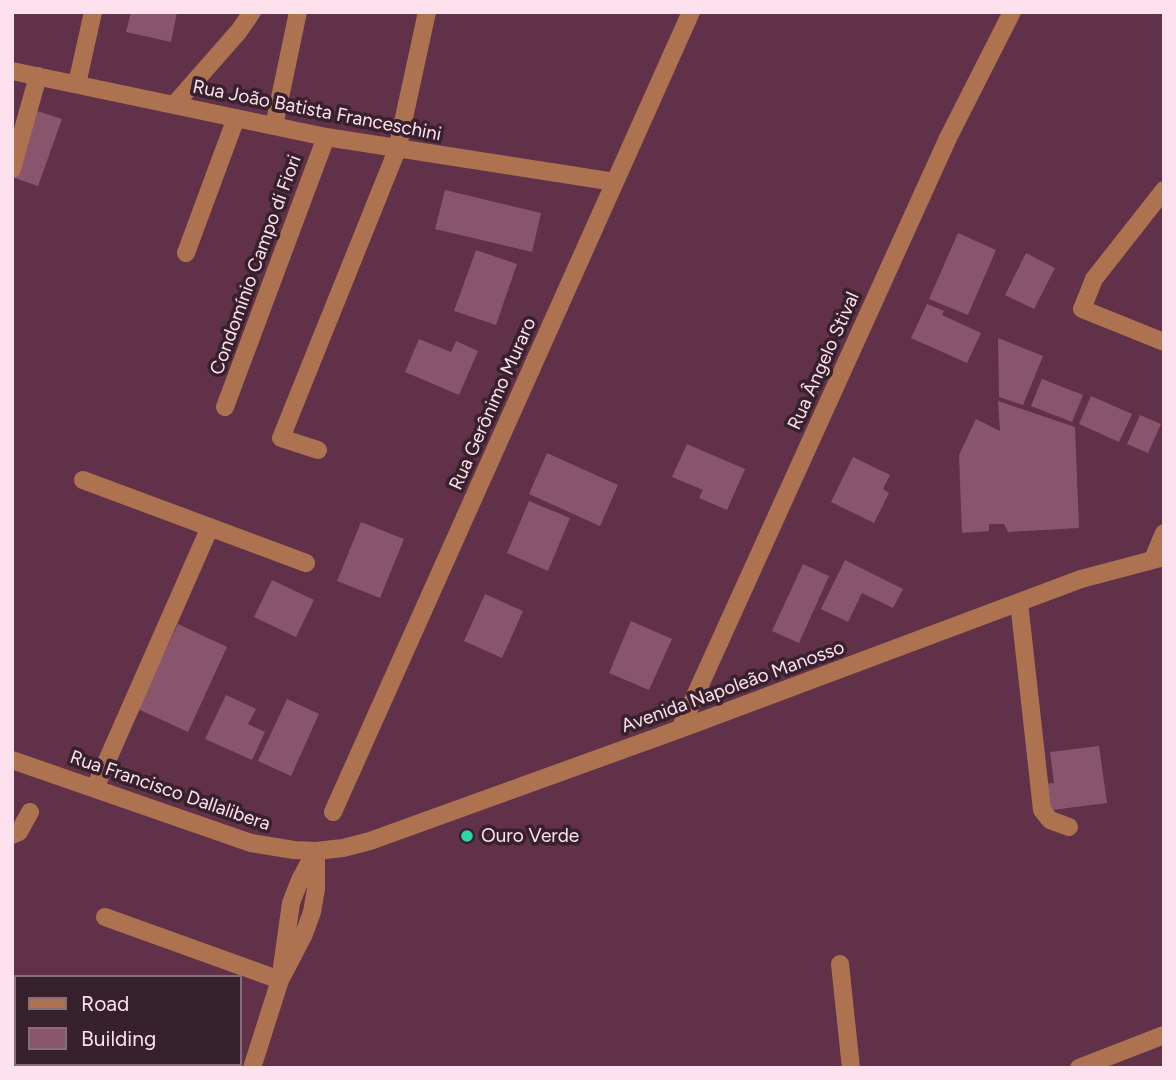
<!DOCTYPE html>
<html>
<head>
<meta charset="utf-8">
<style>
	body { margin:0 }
	#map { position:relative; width:1176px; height:1080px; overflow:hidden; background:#603148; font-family:Figtree,sans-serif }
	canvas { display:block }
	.frame { position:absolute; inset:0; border:14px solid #ffe0ed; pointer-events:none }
	.legend { position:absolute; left:14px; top:975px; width:228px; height:91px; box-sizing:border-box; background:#37212c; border:2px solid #876d79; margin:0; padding:9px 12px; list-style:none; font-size:21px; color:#ffe0ed }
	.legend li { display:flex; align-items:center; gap:14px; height:35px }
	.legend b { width:35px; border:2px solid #876d79 }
</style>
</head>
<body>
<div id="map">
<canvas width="1176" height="1080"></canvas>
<div class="frame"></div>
<ul class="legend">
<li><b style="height:9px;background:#ad7250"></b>Road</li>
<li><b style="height:19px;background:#88556d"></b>Building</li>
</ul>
</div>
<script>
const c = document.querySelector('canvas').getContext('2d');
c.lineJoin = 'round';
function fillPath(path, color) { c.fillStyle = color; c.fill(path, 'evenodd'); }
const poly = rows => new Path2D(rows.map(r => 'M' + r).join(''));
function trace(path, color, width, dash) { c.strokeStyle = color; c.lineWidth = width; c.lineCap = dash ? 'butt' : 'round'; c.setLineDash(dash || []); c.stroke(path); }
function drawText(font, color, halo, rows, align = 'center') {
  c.font = font + ' Figtree,sans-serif'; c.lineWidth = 7; c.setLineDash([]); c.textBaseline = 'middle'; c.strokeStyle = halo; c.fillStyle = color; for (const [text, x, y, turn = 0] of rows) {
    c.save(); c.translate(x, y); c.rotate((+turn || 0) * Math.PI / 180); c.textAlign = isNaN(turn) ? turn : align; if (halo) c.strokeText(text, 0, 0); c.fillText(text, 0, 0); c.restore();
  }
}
const building = poly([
	[131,12,177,12,171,42,126,32],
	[34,110,62,119,38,186,12,177],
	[445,190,541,213,532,252,435,229],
	[958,233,996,250,968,315,929,299],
	[476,250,517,264,496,325,454,311],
	[1026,253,1055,268,1034,309,1005,295],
	[927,304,944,311,942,315,981,333,967,363,911,338],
	[998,338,1043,356,1023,405,999,397],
	[419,339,451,352,456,341,478,351,459,395,405,372],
	[1042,379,1083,395,1072,422,1031,406],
	[1091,396,1132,414,1119,442,1079,424],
	[998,401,1075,427,1079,528,1008,532,1004,524,989,524,989,531,962,533,959,455,976,419,1000,431],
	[1140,415,1161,424,1148,453,1127,444],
	[687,444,745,469,727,510,699,498,703,490,672,477],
	[547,453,618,485,600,526,529,494],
	[853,457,890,475,883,489,889,493,874,523,831,502],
	[529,501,570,518,548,571,507,553],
	[361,522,404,539,380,598,337,581],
	[845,560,903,589,893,608,862,593,848,622,821,609],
	[803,564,829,576,799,643,772,631],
	[272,580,314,600,296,637,254,617],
	[485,594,523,611,502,658,464,641],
	[631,621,672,639,649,690,609,673],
	[178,624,227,647,188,732,138,709],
	[226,695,256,709,248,724,265,732,252,760,205,739],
	[287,699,319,714,291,776,258,761],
	[1099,746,1107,803,1045,811,1042,784,1054,783,1050,752]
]);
const minor = poly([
	[12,71,326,137,615,182],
	[77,84,93,12],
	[174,105,239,31,252,12],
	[274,126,298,12],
	[12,169,38,76],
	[1164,190,1094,279,1082,309,1164,342],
	[186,253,236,118],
	[225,407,326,137],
	[318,450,281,438,397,150,427,12],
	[83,480,306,563],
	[1153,559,1164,533],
	[1019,602,1042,810,1050,820,1069,827],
	[680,729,948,138,1012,12],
	[12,760,251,843,294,850,316,851,343,848,370,841,680,729,1081,579,1164,557],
	[95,788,210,527],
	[333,812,691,12],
	[12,835,19,832,30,812],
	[105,917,280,980],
	[840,964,851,1068],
	[282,967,291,903,300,880,314,854],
	[252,1068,280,980,304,934,312,912,316,889,316,851],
	[1079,1068,1164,1035]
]);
const markers = [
	[467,836,7,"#30d4a9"]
];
const streetNames = [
	["Rua João Batista Franceschini",317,111,11],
	["Condomínio Campo di Fiori",256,265,-70],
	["Rua Ângelo Stival",824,361,-66],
	["Rua Gerônimo Muraro",493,404,-66],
	["Avenida Napoleão Manosso",733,687,-20],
	["Rua Francisco Dallalibera",170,791,19]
];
const poiNames = [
	["Ouro Verde",481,836]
];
fillPath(building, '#88556d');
trace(minor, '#ad7250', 18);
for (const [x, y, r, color] of markers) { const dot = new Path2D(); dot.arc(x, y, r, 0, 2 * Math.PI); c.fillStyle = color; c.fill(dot); trace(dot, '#37212c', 2.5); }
drawText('19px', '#ffe0ed', '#37212c', streetNames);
drawText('19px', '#ffe0ed', '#37212c', poiNames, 'left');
</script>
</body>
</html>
